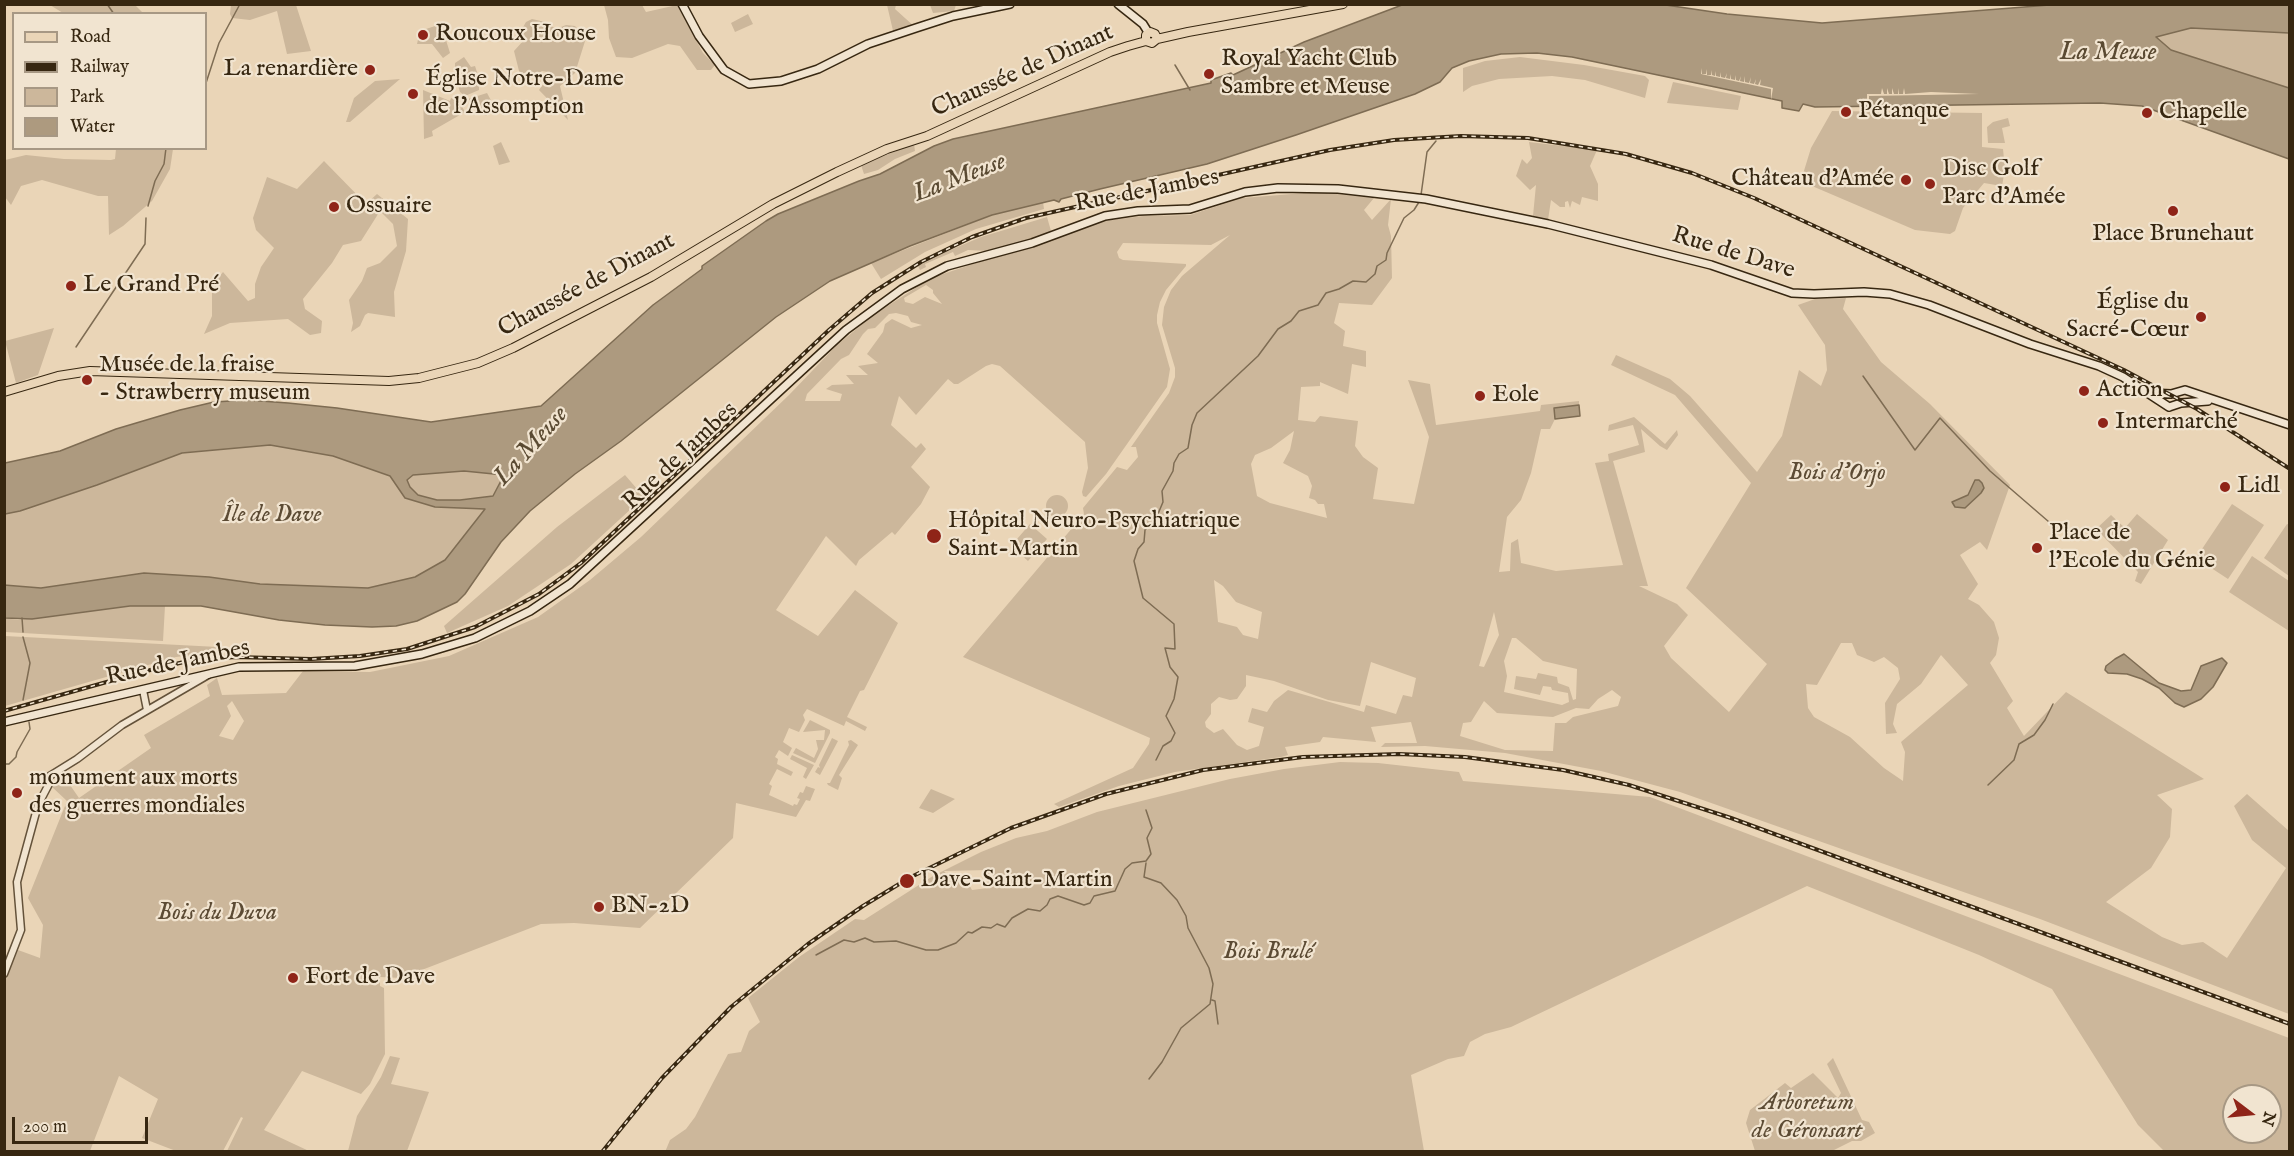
<!DOCTYPE html>
<html>
<head>
<meta charset="utf-8">
<style>
	body { margin:0 }
	#map { position:relative; width:2294px; height:1156px; overflow:hidden; background:#ead5b7; font-family:"IM FELL English",serif }
	canvas { display:block }
	.frame { position:absolute; inset:0; border:6px solid #372711; pointer-events:none }
	.legend { position:absolute; left:12px; top:12px; width:195px; height:138px; box-sizing:border-box; background:#f1e4d0; border:2px solid #a79884; margin:0; padding:8px 10px; list-style:none; font-size:18px; color:#372711 }
	.legend li { display:flex; align-items:center; gap:12px; height:30px }
	.legend b { width:30px; border:2px solid #a79884 }
	.north { position:absolute; left:2222px; top:1084px; width:60px; height:60px; box-sizing:border-box; background:#f1e4d0; border:2px solid #a79884; border-radius:50%; rotate:106deg; font-size:16px; font-weight:700; line-height:24px; text-align:center; color:#372711 }
	.north::after { content:''; display:block; margin:auto; width:21px; height:27px; background:#8f2418; clip-path:polygon(50% 0,100% 100%,50% 72%,0 100%) }
	.scale { position:absolute; left:12px; top:1117px; width:136px; height:27px; box-sizing:border-box; border:3px solid #372711; border-top:0; padding-left:8px; font-size:18px; line-height:21px; white-space:nowrap; color:#372711; -webkit-text-stroke:4px #f1e4d0; paint-order:stroke }
</style>
</head>
<body>
<div id="map">
<canvas width="2294" height="1156"></canvas>
<div class="frame"></div>
<ul class="legend">
<li><b style="height:8px;background:#ead5b7"></b>Road</li>
<li><b style="height:8px;background:#372711"></b>Railway</li>
<li><b style="height:16px;background:#ccb79b"></b>Park</li>
<li><b style="height:16px;background:#ad9a7f"></b>Water</li>
</ul>
<div class="north">N</div>
<div class="scale">200 m</div>
</div>
<script>
const c = document.querySelector('canvas').getContext('2d');
c.lineJoin = 'round';
function fillPath(path, color) { c.fillStyle = color; c.fill(path, 'evenodd'); }
const poly = rows => new Path2D(rows.map(r => 'M' + r).join(''));
function trace(path, color, width, dash) { c.strokeStyle = color; c.lineWidth = width; c.lineCap = dash ? 'butt' : 'round'; c.setLineDash(dash || []); c.stroke(path); }
function drawText(font, color, halo, rows, align = 'center') {
  c.font = font + ' "IM FELL English",serif'; c.lineWidth = 4.5; c.setLineDash([]); c.textBaseline = 'middle'; c.strokeStyle = halo; c.fillStyle = color; for (const [text, x, y, turn = 0] of rows) {
    c.save(); c.translate(x, y); c.rotate((+turn || 0) * Math.PI / 180); c.textAlign = isNaN(turn) ? turn : align; if (halo) c.strokeText(text, 0, 0); c.fillText(text, 0, 0); c.restore();
  }
}
const green = poly([
	[50,5,135,5,143,13,63,13],
	[231,5,296,5,311,51,287,54,277,11,250,20,232,18,230,14],
	[604,5,642,5,646,12,677,5,703,53,715,65,711,70,697,70,680,46,668,44,632,58,616,57,609,38,608,20],
	[887,5,896,5,895,9,916,28,894,35],
	[930,5,930,4,956,5,954,11,933,13],
	[748,14,753,24,735,32,731,23],
	[532,19,545,22,556,29,566,25,575,26,586,38,575,73,560,86,568,120,539,90,549,76,548,72,542,71,525,81,520,75,514,51,523,41,522,29,526,22],
	[441,24,450,53,443,58,432,44,417,44,420,31],
	[2191,28,2289,33,2289,88,2171,50,2155,37],
	[464,57,471,67,475,66,479,78,479,90,465,96,460,92,455,76,455,63],
	[1520,57,1584,65,1645,76,1649,80,1645,98,1585,80,1552,76,1499,79,1472,86,1463,92,1463,68,1485,61],
	[400,79,350,122,346,122,354,98,375,81],
	[1673,82,1741,96,1738,110,1667,103],
	[423,90,450,101,451,98,459,101,465,112,432,131,433,136,424,139],
	[487,93,494,106,486,116,481,109,468,99],
	[1832,111,1982,113,1982,147,2003,149,2005,169,2002,186,1984,183,1963,208,1955,231,1950,234,1915,230,1798,180,1796,177,1803,174,1811,148],
	[2008,118,2010,126,2002,128,2005,143,1988,143,1987,127,1993,122],
	[501,142,510,162,499,165,493,146],
	[1529,142,1597,150,1590,166,1598,184,1598,201,1582,197,1580,205,1572,201,1570,208,1568,201,1565,202,1565,207,1560,207,1551,200,1548,220,1533,216,1536,185,1530,190,1516,176,1522,159,1527,164,1532,158],
	[914,144,915,151,895,159,878,170,864,174,861,165],
	[116,149,173,149,170,169,152,201,123,226,109,235,108,196,98,196,42,180,21,186,11,205,5,197,5,160,26,155,64,159,111,160,115,159],
	[324,161,366,204,377,194,408,219,406,251,394,292,395,317,368,313,365,315,360,326,351,332,353,323,349,300,362,281,367,268,380,263,397,246,393,224,380,211,361,241,343,245,332,263,303,299,305,309,322,321,321,333,310,335,288,319,230,323,204,334,212,316,212,286,223,272,248,301,255,298,255,284,261,267,274,248,256,230,253,218,267,177,297,189],
	[1317,192,1374,198,1364,210,1372,220,1391,199,1388,225,1391,236,1392,278,1372,305,1339,303,1334,323,1345,331,1343,346,1366,351,1366,367,1352,364,1348,394,1320,382,1320,386,1301,387,1298,420,1315,422,1320,416,1358,421,1355,446,1363,457,1378,468,1373,499,1414,504,1429,437,1408,380,1430,384,1436,425,1540,411,1541,405,1579,401,1579,405,1554,408,1555,419,1550,429,1541,429,1531,473,1521,500,1507,517,1499,572,1510,571,1511,543,1518,539,1521,563,1556,571,1623,565,1595,463,1609,461,1608,454,1639,445,1633,425,1608,431,1609,425,1634,417,1665,444,1677,430,1678,435,1667,450,1660,446,1641,429,1645,452,1613,461,1648,586,1639,586,1677,604,1688,615,1664,646,1671,658,1729,712,1767,664,1686,588,1751,483,1675,395,1611,365,1616,355,1670,379,1690,396,1757,472,1782,436,1799,370,1821,386,1827,370,1825,345,1798,305,1815,299,1846,298,1843,309,1881,362,1930,404,2010,485,1987,550,1980,542,1960,555,1978,584,1968,599,1979,605,1994,622,1999,638,1996,655,1990,663,2013,701,2007,708,2024,736,2066,692,2204,779,2157,795,2172,809,2170,837,2151,868,2106,902,2162,937,2182,945,2203,942,2227,958,2286,868,2252,840,2234,806,2247,794,2289,831,2289,1014,2040,919,1680,792,1601,771,1505,753,1425,746,1381,747,1385,743,1417,743,1411,722,1371,727,1376,742,1323,737,1320,742,1285,747,1288,755,1281,757,1175,772,1119,786,1059,807,1054,804,1133,768,1149,744,1150,738,963,657,1084,514,1083,508,1117,467,1127,470,1138,457,1136,447,1131,447,1169,393,1175,377,1175,368,1162,325,1164,307,1171,290,1182,276,1230,235,1211,245,1123,243,1117,252,1119,258,1123,260,1186,264,1186,266,1166,290,1160,302,1157,315,1157,323,1170,369,1167,387,1106,474,1086,497,1083,496,1082,492,1088,468,1085,442,1000,366,992,364,986,366,958,384,954,384,948,379,916,415,899,396,891,425,916,448,921,443,926,449,911,467,930,487,921,504,895,535,892,532,859,560,856,566,826,536,776,610,818,636,855,590,898,623,864,690,860,691,847,717,867,727,865,731,846,721,844,726,807,709,803,715,805,720,799,732,789,728,783,742,792,748,788,756,779,750,775,757,778,759,777,764,793,772,791,776,777,769,769,784,772,786,769,795,793,806,794,804,797,805,800,799,797,798,800,792,803,793,806,786,815,789,810,801,806,800,796,817,736,803,733,838,640,928,574,923,541,924,401,978,380,977,380,986,384,988,385,1054,370,1084,361,1094,302,1071,264,1130,309,1151,227,1151,243,1118,241,1117,223,1151,176,1151,142,1138,158,1099,119,1076,90,1151,5,1152,5,981,18,950,40,958,43,925,28,898,67,801,51,786,63,775,79,798,151,748,144,735,210,696,207,685,217,678,222,695,286,693,303,671,370,672,449,656,538,617,590,580,641,537,789,395,836,346,872,316,931,278,991,258,987,251,968,250,955,256,953,252,925,264,926,267,920,270,918,266,948,251,981,237,1047,217,1053,238,1089,225,1111,220,1143,216,1190,215,1242,198],
	[926,285,933,290,933,293,942,304,925,297,913,304,905,302,904,298],
	[896,313,908,316,911,322,922,325,911,328,892,319,885,324,883,332,867,354,878,363,858,366,868,375,846,375,854,384,832,385,826,389,842,394,840,401,805,401,807,394,841,359,849,355,863,334,868,329,875,328,889,314],
	[1294,431,1290,450,1283,463,1308,476,1312,486,1309,498,1315,500,1318,504,1324,504,1327,518,1270,503,1257,496,1251,464,1255,455,1271,448],
	[1214,580,1223,586,1236,602,1262,612,1258,639,1243,635,1237,627,1218,622],
	[1494,612,1499,635,1484,667,1479,666],
	[1512,638,1516,638,1543,661,1577,669,1576,699,1573,700,1569,687,1558,683,1557,677,1538,673,1536,679,1516,676,1514,689,1540,695,1543,686,1551,687,1552,690,1568,693,1569,702,1562,705,1504,692,1507,676,1504,661],
	[1841,643,1852,643,1857,655,1874,662,1884,657,1898,668,1900,679,1885,703,1886,734,1897,733,1893,724,1897,704,1921,684,1941,655,1968,685,1901,742,1905,752,1903,781,1884,768,1850,737,1814,717,1808,708,1806,684,1817,685],
	[1371,662,1416,678,1412,697,1403,695,1396,714,1366,705,1364,712,1288,690,1274,701,1267,712,1252,708,1248,722,1264,727,1259,746,1247,750,1237,745,1223,729,1214,733,1206,727,1205,722,1211,714,1211,704,1219,697,1230,700,1237,699,1246,686,1246,675,1274,681,1328,700,1360,706],
	[1612,690,1621,697,1618,706,1573,717,1566,723,1555,723,1553,751,1505,750,1460,736,1463,723,1471,722,1484,701,1497,713,1553,717,1576,708,1589,709,1598,699],
	[232,701,244,721,233,740,219,736,231,716,227,706],
	[1043,202,1044,209,976,229,925,252,881,279,871,263,992,215],
	[54,328,38,375,16,383,5,341],
	[270,445,333,456,390,476,406,498,435,507,485,509,445,560,415,577,368,588,260,584,209,577,144,573,41,588,5,585,4,514,20,511,97,485,182,453],
	[464,471,504,475,493,496,460,500,437,500,418,495,410,487,407,480,413,475],
	[625,475,644,497,571,564,508,606,447,633,444,626,557,527],
	'1046 506a11 11 0 1 1 22 0a11 11 0 1 1-22 0Z',
	[2232,504,2264,525,2228,579,2196,558],
	[2137,514,2168,540,2141,584,2135,581,2138,572,2096,529,2111,515,2125,528],
	[1030,524,1047,539,1028,561,1011,546],
	[2287,524,2290,525,2289,576,2264,558],
	[2252,556,2289,581,2289,631,2229,592],
	[130,606,165,606,163,641,5,632,4,618,18,620],
	[5,636,218,647,219,652,176,657,5,706],
	[810,720,830,730,830,733,815,763,793,753,796,748,814,758,818,749,816,740,824,740,825,730,803,732],
	[832,738,838,741,820,775,815,772,818,767,820,768,819,765],
	[851,740,858,745,839,775,842,778,838,790,828,785,827,783,830,783,849,745,848,741],
	[792,755,814,765,806,779,803,777,807,768,790,759],
	[1340,762,1378,763,1459,772,1463,781,1650,797,2289,1038,2289,1151,2164,1151,2138,1125,2052,989,1979,955,1807,886,1511,1027,1485,1034,1470,1042,1464,1056,1448,1059,1411,1075,1424,1151,665,1152,670,1140,686,1129,695,1117,728,1054,741,1052,749,1031,760,1022,748,998,799,957,855,919,864,920,933,876,981,852,1016,838,1047,831,1097,812,1230,779,1284,769],
	[987,870,988,888,972,890,967,881,952,881,944,871],
	[2234,1096,2270,1096,2270,1132,2234,1132],
	[931,789,955,799,933,813,919,808],
	[390,1056,400,1058,391,1084,429,1092,407,1151,348,1151,357,1116,381,1077],
	[1833,1058,1862,1120,1869,1122,1875,1133,1861,1141,1852,1141,1832,1151,1755,1151,1746,1123,1750,1110,1785,1083,1791,1088,1813,1073,1838,1098,1841,1093,1827,1064]
]);
const water = poly([
	[1659,4,1727,14,1822,23,2062,4,2289,5,2289,33,2191,28,2156,37,2171,50,2289,88,2289,159,2142,106,2100,103,1815,107,1803,104,1799,111,1782,108,1782,101,1572,57,1537,53,1501,54,1469,61,1452,68,1440,82,1415,94,1296,135,1207,164,1100,189,1061,199,1059,202,1054,200,992,215,910,246,830,281,776,317,621,441,575,474,530,511,501,542,465,594,457,602,417,621,396,626,372,627,325,625,279,620,201,606,130,606,32,619,5,618,4,585,41,588,144,573,209,577,260,584,368,588,415,577,445,560,485,509,435,507,405,498,390,476,333,456,270,445,182,453,97,485,20,511,5,514,5,463,60,451,116,429,180,410,214,402,247,400,288,403,337,408,431,422,541,406,653,305,702,269,702,266,766,221,778,214,859,181,880,174,934,146,953,139,1211,83,1211,80,1231,73,1233,75,1304,42,1402,5,1659,4],
	[464,471,504,475,493,496,460,500,437,500,418,495,410,487,407,480,413,475,464,471],
	[1579,405,1580,416,1555,419,1554,408,1579,405],
	[1975,480,1979,480,1982,483,1984,488,1981,493,1965,508,1955,507,1952,502,1968,495,1975,480],
	[2124,654,2159,683,2181,691,2191,690,2201,666,2222,658,2227,663,2213,687,2201,699,2184,707,2175,703,2159,688,2142,679,2127,674,2108,673,2105,670,2106,666,2115,659,2124,654]
]);
const pier = poly([
	[1702,68,1702,74,1706,74,1707,69,1707,75,1711,75,1712,70,1712,75,1715,76,1716,71,1716,76,1720,77,1721,72,1721,77,1725,78,1727,73,1726,78,1730,79,1731,74,1731,79,1735,80,1736,75,1736,80,1739,81,1741,76,1740,81,1744,82,1745,76,1745,82,1749,83,1751,77,1750,83,1754,84,1756,79,1755,84,1758,85,1761,79,1760,85,1773,88,1771,100,1771,89,1701,74],
	[1882,88,1884,94,1887,94,1887,88,1889,94,1892,94,1892,88,1894,94,1898,94,1899,88,1899,94,1903,94,1904,88,1905,94,1931,92,1979,94,1869,96,1869,109,1867,109,1867,94,1881,94]
]);
const stream = poly([
	[107,4,114,14],
	[1175,65,1190,90],
	[206,83,219,43,240,4],
	[1421,195,1427,152,1436,141],
	[148,206,155,181,164,164,166,148],
	[76,347,145,244,146,218],
	[1863,376,1915,450,1940,418,1990,471,2056,528],
	[22,618,23,632],
	[23,700,30,663,23,637],
	[1156,760,1163,746,1171,741,1175,733,1166,716,1174,699,1178,677,1170,667,1165,648,1175,649,1174,624,1143,598,1134,561,1138,549,1144,542,1145,530,1155,521,1163,502,1162,491,1173,471,1174,463,1179,454,1188,448,1192,425,1197,413,1258,356,1278,329,1291,321,1299,311,1318,305,1326,293,1339,289,1353,281,1366,282,1375,274,1377,266,1386,260,1387,253,1404,218,1414,210,1419,202],
	[4,764,9,764,16,757,17,752,30,729,29,722],
	[1988,785,2014,760,2019,744,2034,735,2045,720,2053,704],
	[1146,863,1144,877,1161,883,1177,900,1186,916,1188,928,1209,968,1213,984,1210,1004,1181,1028,1162,1062,1149,1079],
	[816,955,844,940,854,942,865,938,874,942,896,941,926,950,938,950,956,943,968,932,972,933,982,927,991,928,997,924,1005,927,1012,918,1028,909,1040,911,1047,905,1050,899,1058,896,1084,905,1090,903,1094,896,1115,891,1125,869,1132,863,1146,861,1151,854,1147,838,1152,828,1146,810],
	[1212,1000,1215,1001,1218,1024]
]);
const tertiary = poly([
	[143,690,147,710],
	[4,974,21,930,17,882,38,805,49,784,48,777,77,759,122,725,208,675]
]);
const secondary = poly([
	[682,4,699,36,724,70,749,84,781,81,818,69,868,44,916,28,953,16,1010,4],
	[1118,4,1143,24,1148,32],
	[2150,393,2171,394,2185,390,2290,425],
	[2169,407,2181,403,2208,401],
	[4,722,239,667,355,666,422,654,475,638,530,611,570,584,846,330,902,289,947,266,1032,243,1105,216,1138,211,1190,209,1245,192,1278,188,1338,189,1426,199,1548,224,1711,265,1792,293,1814,294,1864,292,1890,294,1929,305,2030,344,2099,366,2123,377,2169,407]
]);
const primary = poly([
	[1146,41,1146,35,1150,32,1155,34,1157,39],
	[4,392,58,376,90,371,389,381,419,378,478,363,513,348,651,277,773,204,837,172,887,149,927,136,1110,52,1128,46,1146,41,1152,43,1157,39,1188,32,1343,4]
]);
const rail = poly([
	[4,711,142,672,188,661,235,657,311,659,360,656,407,649,475,627,539,594,581,563,829,330,872,293,921,262,972,237,1026,218,1330,150,1394,140,1461,136,1528,138,1626,154,1692,173,1754,198,2124,370,2197,409,2290,469],
	[602,1152,662,1078,731,1007,808,944,863,906,909,878,1011,828,1106,794,1203,770,1303,757,1399,754,1465,757,1563,770,1629,785,1731,818,2290,1024]
]);
const markers = [
	[423,35,6,"#8f2418"],
	[370,70,6,"#8f2418"],
	[1209,74,6,"#8f2418"],
	[413,94,6,"#8f2418"],
	[1846,112,6,"#8f2418"],
	[2147,113,6,"#8f2418"],
	[1906,180,6,"#8f2418"],
	[1930,184,6,"#8f2418"],
	[334,207,6,"#8f2418"],
	[2173,211,6,"#8f2418"],
	[71,286,6,"#8f2418"],
	[2201,317,6,"#8f2418"],
	[87,380,6,"#8f2418"],
	[2084,391,6,"#8f2418"],
	[1480,396,6,"#8f2418"],
	[2103,423,6,"#8f2418"],
	[2225,487,6,"#8f2418"],
	[934,536,8,"#8f2418"],
	[2037,548,6,"#8f2418"],
	[17,793,6,"#8f2418"],
	[907,881,8,"#8f2418"],
	[599,907,6,"#8f2418"],
	[293,978,6,"#8f2418"]
];
const poiNames = [
	["Roucoux House",435,35],
	["Royal Yacht Club",1221,60],
	["Sambre et Meuse",1221,88],
	["La renardière",358,70,"right"],
	["Église Notre-Dame",425,80],
	["de l'Assomption",425,108],
	["Pétanque",1858,112],
	["Chapelle",2159,113],
	["Disc Golf",1942,170],
	["Parc d'Amée",1942,198],
	["Château d'Amée",1894,180,"right"],
	["Ossuaire",346,207],
	["Place Brunehaut",2173,235,"center"],
	["Le Grand Pré",83,286],
	["Église du",2189,303,"right"],
	["Sacré-Cœur",2189,331,"right"],
	["Musée de la fraise",99,366],
	["- Strawberry museum",99,394],
	["Action",2096,391],
	["Eole",1492,396],
	["Intermarché",2115,423],
	["Lidl",2237,487],
	["Hôpital Neuro-Psychiatrique",948,522],
	["Saint-Martin",948,550],
	["Place de",2049,534],
	["l'Ecole du Génie",2049,562],
	["monument aux morts",29,779],
	["des guerres mondiales",29,807],
	["Dave-Saint-Martin",920,881],
	["BN-2D",611,907],
	["Fort de Dave",305,978]
];
const streetNames = [
	["Chaussée de Dinant",1023,72,-24],
	["Rue de Jambes",1147,192,-11],
	["Rue de Dave",1733,254,17],
	["Chaussée de Dinant",587,286,-28],
	["Rue de Jambes",681,457,-43],
	["Rue de Jambes",178,664,-12]
];
const parkNames = [
	["Bois d'Orjo",1837,474],
	["Île de Dave",272,516],
	["Bois du Duva",217,914],
	["Bois Brulé",1268,953],
	["Arboretum",1807,1104],
	["de Géronsart",1807,1132]
];
const waterNames = [
	["La Meuse",2108,54],
	["La Meuse",960,179,-21],
	["La Meuse",532,447,-48]
];
fillPath(green, '#ccb79b');
fillPath(water, '#ad9a7f');
trace(water, '#7e6c53', 1.5);
fillPath(pier, '#ead5b7');
trace(stream, '#7e6c53', 1.5);
trace(tertiary, '#64523a', 9);
trace(secondary, '#372711', 10);
trace(primary, '#372711', 10);
trace(tertiary, '#f1e4d0', 6);
trace(secondary, '#f1e4d0', 7);
trace(primary, '#ead5b7', 8);
trace(rail, '#372711', 4);
trace(rail, '#f1e4d0', 1.5, [4.5]);
for (const [x, y, r, color] of markers) { const dot = new Path2D(); dot.arc(x, y, r, 0, 2 * Math.PI); c.fillStyle = color; c.fill(dot); trace(dot, '#f1e4d0', 2); }
drawText('24px', '#372711', '#f1e4d0', poiNames, 'left');
drawText('24px', '#372711', '#f1e4d0', streetNames);
drawText('italic 24px', '#5c4b34', '#f1e4d0', parkNames);
drawText('italic 26px', '#5a4a32', '#f1e4d0', waterNames);
</script>
</body>
</html>
